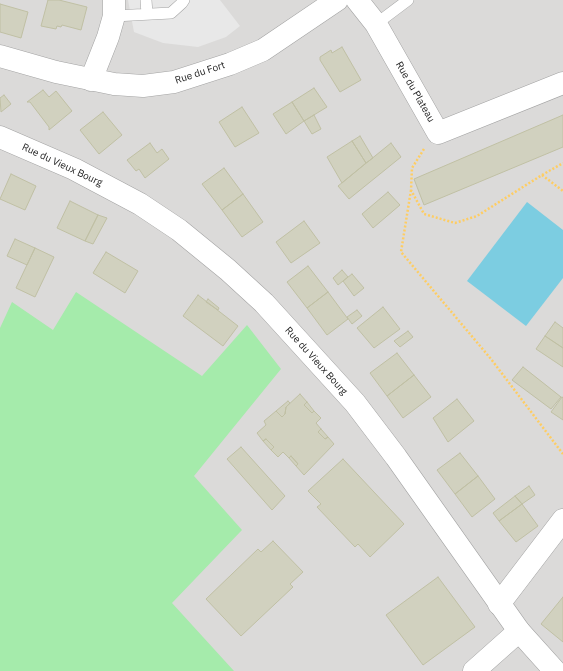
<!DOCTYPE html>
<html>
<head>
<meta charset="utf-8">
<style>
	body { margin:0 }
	canvas { display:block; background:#ebeee2 }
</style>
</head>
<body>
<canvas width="563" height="671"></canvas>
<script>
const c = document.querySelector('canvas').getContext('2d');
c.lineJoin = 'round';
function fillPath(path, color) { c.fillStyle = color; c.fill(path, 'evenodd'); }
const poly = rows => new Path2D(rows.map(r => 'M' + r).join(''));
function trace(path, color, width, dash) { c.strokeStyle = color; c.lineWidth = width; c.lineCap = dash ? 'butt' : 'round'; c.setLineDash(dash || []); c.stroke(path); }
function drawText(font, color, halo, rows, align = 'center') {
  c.font = font + ' "IBM Plex Sans",sans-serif'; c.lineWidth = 4; c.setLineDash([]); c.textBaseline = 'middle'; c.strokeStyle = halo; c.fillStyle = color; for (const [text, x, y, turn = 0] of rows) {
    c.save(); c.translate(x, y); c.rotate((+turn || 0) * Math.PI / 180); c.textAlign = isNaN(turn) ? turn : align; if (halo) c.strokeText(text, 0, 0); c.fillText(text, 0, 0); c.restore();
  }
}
const residential = poly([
	[0,0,563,0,563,671,0,671]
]);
const grass = poly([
	[76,292,202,376,247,325,281,369,194,476,242,530,172,603,234,671,0,671,0,328,12,302,53,330]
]);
const pitch = poly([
	[527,202,563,230,563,278,526,326,467,281]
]);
const parking = poly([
	[128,0,220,0,240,26,226,37,198,47,163,43,134,32]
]);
const building = poly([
	[48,0,59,0,87,7,81,30,62,25,61,27,57,26,56,29,41,26,48,0],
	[0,4,28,12,21,38,0,32,0,4],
	[342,47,361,80,340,92,320,60,320,57,331,50,332,53,342,47],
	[314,88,327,107,304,121,292,102,314,88],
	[43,90,49,97,56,91,72,111,49,130,49,127,30,102,27,102,43,90],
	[4,95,11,104,1,112,0,98,4,95],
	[292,102,304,121,286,134,273,114,292,102],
	[242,107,259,133,235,147,219,122,242,107],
	[103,112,122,135,99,154,80,130,103,112],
	[314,115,321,129,312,134,304,121,314,115],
	[563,115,563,147,424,205,414,179,563,115],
	[360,136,373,158,366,163,352,141,360,136],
	[352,141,366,163,342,183,327,157,352,141],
	[150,143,157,153,162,149,169,159,145,178,139,169,136,171,127,160,150,143],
	[391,143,401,157,349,199,338,186,391,143],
	[224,168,243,194,222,210,202,184,224,168],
	[11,174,36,186,25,210,0,199,11,174],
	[388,192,400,205,373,228,362,214,388,192],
	[243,194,263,222,242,237,222,210,243,194],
	[70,201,98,215,85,241,57,228,70,201],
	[98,215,107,218,93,244,85,241,98,215],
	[304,221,320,243,291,263,276,242,304,221],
	[15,239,35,248,27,265,7,256,15,239],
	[35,248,54,257,35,297,16,288,35,248],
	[106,252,138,271,125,293,93,273,106,252],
	[308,266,328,292,307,308,287,282,308,266],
	[342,270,348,277,338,285,333,278,342,270],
	[352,274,364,288,354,296,343,281,352,274],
	[328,292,348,319,327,335,307,308,328,292],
	[198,295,238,326,223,346,183,316,198,295],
	[208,299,219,308,218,310,206,302,208,299],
	[383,307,400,329,374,348,357,328,383,307],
	[357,310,362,316,352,324,347,317,357,310],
	[555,322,563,328,563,348,545,336,555,322],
	[408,331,413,337,400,347,394,341,408,331],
	[545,336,563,348,563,367,536,349,545,336],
	[397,353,414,375,387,396,370,373,397,353],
	[523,367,561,397,551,409,512,380,523,367],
	[414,375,431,397,403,418,387,396,414,375],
	[300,394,307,402,304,405,312,413,314,411,321,418,316,423,321,429,318,432,325,439,328,437,334,444,304,475,296,466,298,464,291,456,289,458,283,452,278,457,271,450,274,447,266,439,263,441,257,433,266,425,264,421,276,411,282,417,285,414,286,407,300,394],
	[562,397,563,398,563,420,551,412,562,397],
	[457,399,474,421,448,442,433,418,457,399],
	[288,401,290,403,286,407,285,414,282,417,276,411,288,401],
	[307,402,314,411,312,413,304,405,307,402],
	[321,429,328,437,325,439,318,432,321,429],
	[266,439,274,447,271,450,263,441,266,439],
	[241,447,285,496,272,510,227,459,241,447],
	[460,453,478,476,455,494,437,470,460,453],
	[291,456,298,464,296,466,289,458,291,456],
	[343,459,404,524,370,557,358,544,355,547,317,507,321,504,308,491,343,459],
	[478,476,495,499,472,517,455,494,478,476],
	[529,486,535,495,522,504,515,496,529,486],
	[515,496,522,504,499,521,493,513,515,496],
	[522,504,538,526,516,542,499,521,522,504],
	[273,541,303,572,290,584,293,587,241,636,206,599,258,549,261,552,273,541],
	[438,577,475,627,423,665,386,615,438,577],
	[563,597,563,642,541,624,563,597]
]);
const path = poly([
	[424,149,412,168,411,190,424,214,455,223,477,216,542,175,563,191],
	[542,175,563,163],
	[411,190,401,252,491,359,563,454]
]);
const service = poly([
	[146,0,147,14],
	[114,16,171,13,182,3,184,0],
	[376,24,408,0]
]);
const minor = poly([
	[357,0,376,24,438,133,563,83],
	[91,80,108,37,114,16,114,0],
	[499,604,563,520],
	[474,671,519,631]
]);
const tertiary = poly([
	[0,56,56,72,114,84,143,86,174,82,230,64,263,50,337,0],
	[0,137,74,169,140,204,179,230,228,270,264,303,355,403,396,457,519,631,555,671]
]);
const streetNames = [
	["Rue du Fort",200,73,-18],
	["Rue du Plateau",415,92,60],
	["Rue du Vieux Bourg",62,165,25],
	["Rue du Vieux Bourg",316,361,48]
];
fillPath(residential, '#dbdad9');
fillPath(grass, '#a5ebab');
fillPath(pitch, '#7ccde1');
fillPath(parking, '#e8e8e8');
fillPath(building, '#d1d1bf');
trace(building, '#c0c0a4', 1);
trace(service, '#a3a3a3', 12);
trace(minor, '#a3a3a3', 23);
trace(tertiary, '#a3a3a3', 23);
trace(path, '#fecd63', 2.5, [2, 2]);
trace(service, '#fff', 11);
trace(minor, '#fff', 22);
trace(tertiary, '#fff', 22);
drawText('10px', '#1c1c1c', '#fff', streetNames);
</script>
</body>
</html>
